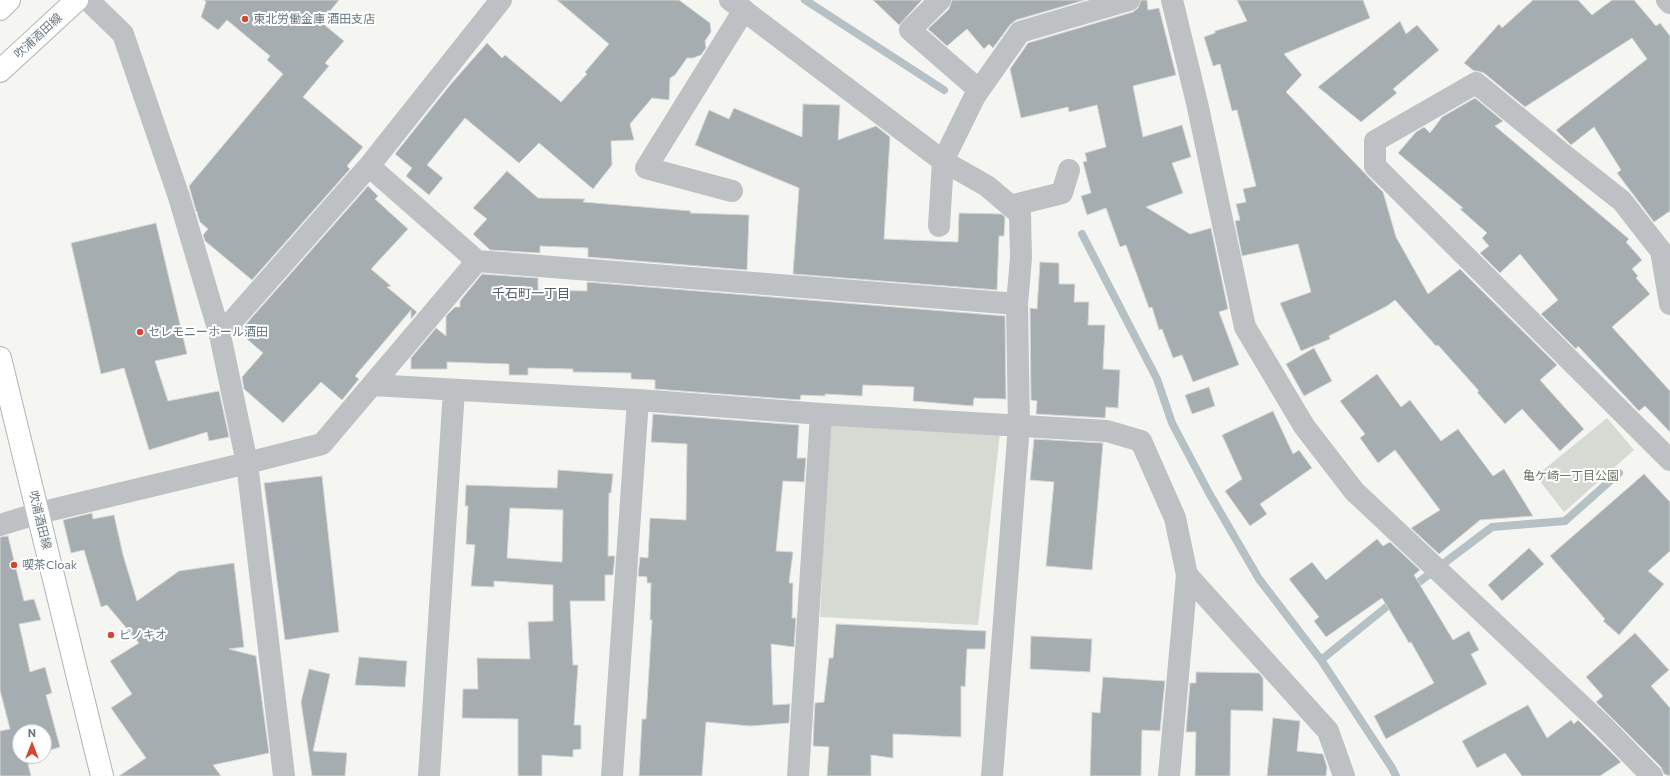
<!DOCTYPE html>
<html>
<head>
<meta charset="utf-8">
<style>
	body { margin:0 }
	#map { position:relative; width:1670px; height:776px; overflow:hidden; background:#f5f5f2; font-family:Commissioner,sans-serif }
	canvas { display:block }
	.north { position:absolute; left:12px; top:724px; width:40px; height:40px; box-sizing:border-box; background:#fff; border:1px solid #c2c9cd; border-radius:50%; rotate:0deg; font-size:11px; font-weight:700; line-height:16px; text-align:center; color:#677881 }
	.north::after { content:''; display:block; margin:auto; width:14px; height:18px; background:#d44833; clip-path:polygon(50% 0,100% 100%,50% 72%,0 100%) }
</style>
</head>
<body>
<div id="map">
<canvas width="1670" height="776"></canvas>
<div class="north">N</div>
</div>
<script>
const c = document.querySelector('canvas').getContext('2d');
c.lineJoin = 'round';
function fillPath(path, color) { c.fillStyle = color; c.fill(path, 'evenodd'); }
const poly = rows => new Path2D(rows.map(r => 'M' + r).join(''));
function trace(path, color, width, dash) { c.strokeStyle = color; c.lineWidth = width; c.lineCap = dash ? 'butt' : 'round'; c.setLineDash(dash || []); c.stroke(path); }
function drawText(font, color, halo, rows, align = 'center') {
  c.font = font + ' Commissioner,"Noto Sans JP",sans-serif'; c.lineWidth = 4; c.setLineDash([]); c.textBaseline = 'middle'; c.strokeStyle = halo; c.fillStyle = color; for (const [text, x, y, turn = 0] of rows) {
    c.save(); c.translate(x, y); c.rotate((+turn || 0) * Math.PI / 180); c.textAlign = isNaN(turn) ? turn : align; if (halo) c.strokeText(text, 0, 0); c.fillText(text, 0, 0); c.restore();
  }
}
const green = poly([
	[1607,418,1634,450,1564,512,1536,476],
	[829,425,1000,433,978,625,820,617]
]);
const stream = poly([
	[805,0,944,90],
	[1082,234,1157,379,1172,423,1209,493,1259,579,1321,660,1392,768,1396,776],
	[1411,588,1492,527,1565,521,1619,473],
	[1321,660,1395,600]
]);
const building = poly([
	[204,0,339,0,321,22,344,41,325,63,329,66,303,97,363,147,347,166,350,169,252,280,205,241,203,235,208,229,200,222,197,213,198,213,196,211,189,186,283,74,267,60,270,56,227,20,218,30,201,17,206,2,204,0],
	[557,0,679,0,710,23,711,32,705,41,706,48,701,55,693,58,687,58,675,75,670,78,669,100,652,98,630,124,634,140,611,141,612,165,593,189,539,143,519,163,465,118,427,165,443,178,429,195,406,176,412,168,395,154,450,85,487,43,502,58,505,55,561,102,587,74,585,72,609,44,557,0],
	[873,0,922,0,899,25,873,0],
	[952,0,1085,0,1016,20,1010,25,993,48,989,44,984,49,967,29,947,46,928,29,949,9,952,0],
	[1141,0,1147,0,1148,10,1159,8,1176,75,1133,86,1143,137,1182,125,1191,157,1172,163,1183,193,1146,207,1190,234,1211,228,1228,309,1219,312,1239,365,1193,382,1182,355,1173,358,1162,329,1159,330,1152,307,1149,308,1126,245,1120,247,1106,208,1087,215,1081,196,1091,193,1083,162,1087,161,1085,153,1106,147,1097,105,1069,112,1068,107,1021,118,1010,69,1028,43,1133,12,1138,8,1141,0],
	[1237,0,1363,0,1370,18,1284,54,1302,75,1286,92,1383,192,1396,237,1428,294,1460,269,1557,365,1540,380,1584,429,1560,451,1522,409,1505,424,1477,392,1479,391,1438,345,1436,346,1395,300,1387,306,1329,336,1330,339,1301,351,1280,303,1311,292,1298,244,1242,256,1235,221,1240,220,1236,204,1246,202,1243,189,1256,186,1237,110,1232,111,1220,64,1213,66,1204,37,1215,33,1215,31,1247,21,1237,0],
	[1533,0,1578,0,1592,15,1612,0,1634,0,1656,26,1660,23,1670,36,1670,211,1654,222,1617,173,1621,170,1594,127,1571,145,1556,130,1647,59,1632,38,1525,107,1484,73,1477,71,1474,71,1464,63,1499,24,1502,28,1533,0],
	[1400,21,1406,34,1417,25,1439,50,1393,89,1397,93,1361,122,1318,87,1400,21],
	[1475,98,1503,121,1495,126,1629,239,1626,242,1642,260,1632,269,1638,276,1636,278,1650,294,1612,327,1670,391,1670,432,1645,406,1639,411,1578,346,1576,349,1541,314,1558,300,1520,254,1500,273,1480,253,1489,246,1482,238,1487,233,1460,209,1463,208,1398,153,1416,132,1424,127,1430,133,1442,117,1475,98],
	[803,104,840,105,838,140,876,126,890,137,884,239,958,242,959,213,1001,214,1005,217,1004,236,999,236,997,290,793,274,799,188,695,145,709,110,729,119,734,108,802,137,803,104],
	[507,171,538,198,585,199,583,202,691,211,690,213,749,215,747,270,588,257,588,248,540,246,540,253,490,250,473,234,487,219,473,208,507,171],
	[368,186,378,196,375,199,408,229,371,269,391,286,387,287,417,312,411,319,411,310,355,376,359,379,342,400,321,382,283,423,244,389,242,377,263,353,239,332,368,186],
	[156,223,187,354,155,361,168,401,219,391,229,437,209,441,207,432,149,450,124,368,101,374,71,243,156,223],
	[1040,262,1059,263,1059,284,1075,284,1074,302,1089,302,1088,325,1105,325,1103,369,1120,370,1118,408,1106,407,1105,418,1036,414,1037,401,1031,400,1030,308,1037,309,1040,262],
	[482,274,538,278,538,290,587,291,587,282,1005,316,1006,399,974,398,973,406,913,401,914,387,863,385,862,396,825,394,825,396,801,395,800,400,655,389,655,380,631,379,631,373,573,372,573,369,528,368,528,375,509,375,509,364,447,362,447,369,411,369,411,358,436,328,446,336,446,316,455,307,460,307,460,301,482,274],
	[1314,348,1332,381,1304,396,1286,364,1314,348],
	[1377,374,1401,407,1410,400,1441,441,1458,429,1493,476,1504,469,1533,516,1480,520,1439,554,1411,528,1440,510,1395,450,1378,463,1360,438,1365,434,1340,401,1377,374],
	[1209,387,1215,406,1192,414,1185,395,1209,387],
	[1273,411,1293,454,1299,450,1312,468,1260,504,1267,514,1250,526,1225,491,1242,479,1222,435,1273,411],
	[653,414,799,425,797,458,806,458,804,482,783,481,776,551,793,552,789,583,793,583,792,618,796,618,794,647,771,644,773,705,790,704,789,723,750,726,706,722,702,776,639,776,642,719,646,719,652,620,650,620,651,583,647,583,647,577,638,576,640,557,648,558,650,518,686,520,687,444,651,442,653,414],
	[1034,439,1103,443,1092,570,1046,566,1054,482,1030,480,1034,439],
	[558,470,613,474,611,493,609,493,608,556,615,556,613,575,605,575,605,601,570,601,573,665,578,665,574,725,581,725,581,749,573,750,573,757,542,755,542,776,518,776,518,719,462,718,463,689,478,689,477,658,530,659,528,622,553,621,553,585,494,581,494,587,471,586,475,545,466,544,468,506,465,506,466,485,557,488,558,470],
	[510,508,563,510,562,562,507,558,510,508],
	[1644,474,1670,502,1670,551,1648,571,1664,584,1619,635,1603,621,1605,619,1550,556,1644,474],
	[322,476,339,632,285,640,264,483,322,476],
	[92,513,93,519,114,515,123,555,137,601,179,571,234,563,244,647,229,649,256,656,269,753,213,765,221,776,119,776,146,758,111,708,132,694,110,661,139,643,107,605,101,607,84,550,71,553,63,520,92,513],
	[8,536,24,601,34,599,41,620,19,624,30,672,45,667,52,693,46,695,60,747,44,752,44,732,20,732,20,756,31,756,34,763,28,764,31,776,0,776,0,731,10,729,0,690,0,537,8,536],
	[1377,539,1383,546,1390,542,1420,570,1414,575,1453,640,1469,631,1479,650,1471,654,1487,684,1386,739,1374,716,1434,683,1411,642,1409,643,1382,598,1326,637,1314,621,1319,617,1289,579,1312,562,1326,580,1377,539],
	[1529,548,1544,564,1502,601,1488,585,1529,548],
	[836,624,986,631,985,649,967,649,965,687,961,686,961,737,893,734,893,758,871,755,871,776,827,776,829,747,813,746,814,721,815,703,824,702,829,658,833,658,836,624],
	[1635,633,1669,670,1651,686,1670,708,1670,776,1664,774,1661,767,1596,702,1603,696,1586,677,1635,633],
	[1031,636,1092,639,1090,672,1030,669,1031,636],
	[359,657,407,661,405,687,355,685,359,657],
	[309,669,330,674,313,751,347,753,345,776,312,776,301,702,309,669],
	[1196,672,1259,673,1263,678,1263,711,1231,710,1230,776,1195,776,1196,732,1186,732,1190,683,1196,683,1196,672],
	[1103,677,1165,681,1160,731,1142,730,1141,776,1090,776,1092,712,1100,713,1103,677],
	[1528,705,1547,738,1571,720,1574,724,1578,720,1621,762,1600,776,1522,776,1505,753,1477,768,1462,741,1528,705],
	[1273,718,1300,721,1297,751,1323,754,1327,767,1326,776,1267,776,1273,718]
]);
const minor = poly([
	[88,0,123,34,179,197,220,335,247,463,284,776],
	[730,0,943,161,987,186,1020,214,1021,258,1017,304,1019,425,992,776],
	[940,0,910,30,979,90],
	[1172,0,1197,103,1245,327,1304,426,1354,491,1601,724,1652,776],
	[1667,0,1670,3],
	[369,166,477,261,1017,304],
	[732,191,646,168,744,10],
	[1010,206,1062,193,1069,170],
	[939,226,943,161,975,96,1020,32,1129,0],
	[1670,304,1661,251,1622,201,1565,156,1476,83,1375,141,1375,166,1670,460],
	[220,335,369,166,501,0],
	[372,385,638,400,821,414,1107,431,1141,441,1175,518,1187,575,1169,776],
	[0,525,39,513,247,463,322,444,477,261],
	[1187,575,1328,731,1344,776],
	[429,776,454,390],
	[612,776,638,400],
	[798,776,821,414]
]);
const major = poly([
	[0,9,9,0],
	[0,71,77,0],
	[0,358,102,776]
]);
const markers = [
	[245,19,4,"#d44833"],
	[140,332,4,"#d44833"],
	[14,565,4,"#d44833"],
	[111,635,4,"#d44833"]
];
const poiNames = [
	["東北労働金庫 酒田支店",253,19],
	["セレモニーホール酒田",148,332],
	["喫茶Cloak",22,565],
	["ピノキオ",119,635]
];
const streetNames = [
	["吹浦酒田線",38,36,-43],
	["吹浦酒田線",40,520,76]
];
const parkNames = [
	["亀ケ崎一丁目公園",1571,476]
];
const neighbourhoodNames = [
	["千石町一丁目",531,294]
];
fillPath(green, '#d5dad2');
trace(stream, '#b5c1c4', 8);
fillPath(building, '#a5adb1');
trace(building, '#d7d7d5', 1);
trace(major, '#aeb4b7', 24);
trace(minor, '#bdc1c4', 22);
trace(major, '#fff', 22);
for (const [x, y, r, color] of markers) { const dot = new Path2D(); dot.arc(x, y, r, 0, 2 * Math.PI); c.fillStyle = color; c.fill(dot); trace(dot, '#fff', 1.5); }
drawText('12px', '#677881', '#fff', poiNames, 'left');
drawText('12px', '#677881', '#fff', streetNames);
drawText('12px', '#6b7865', '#fff', parkNames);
drawText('13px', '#546066', '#fff', neighbourhoodNames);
</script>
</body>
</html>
